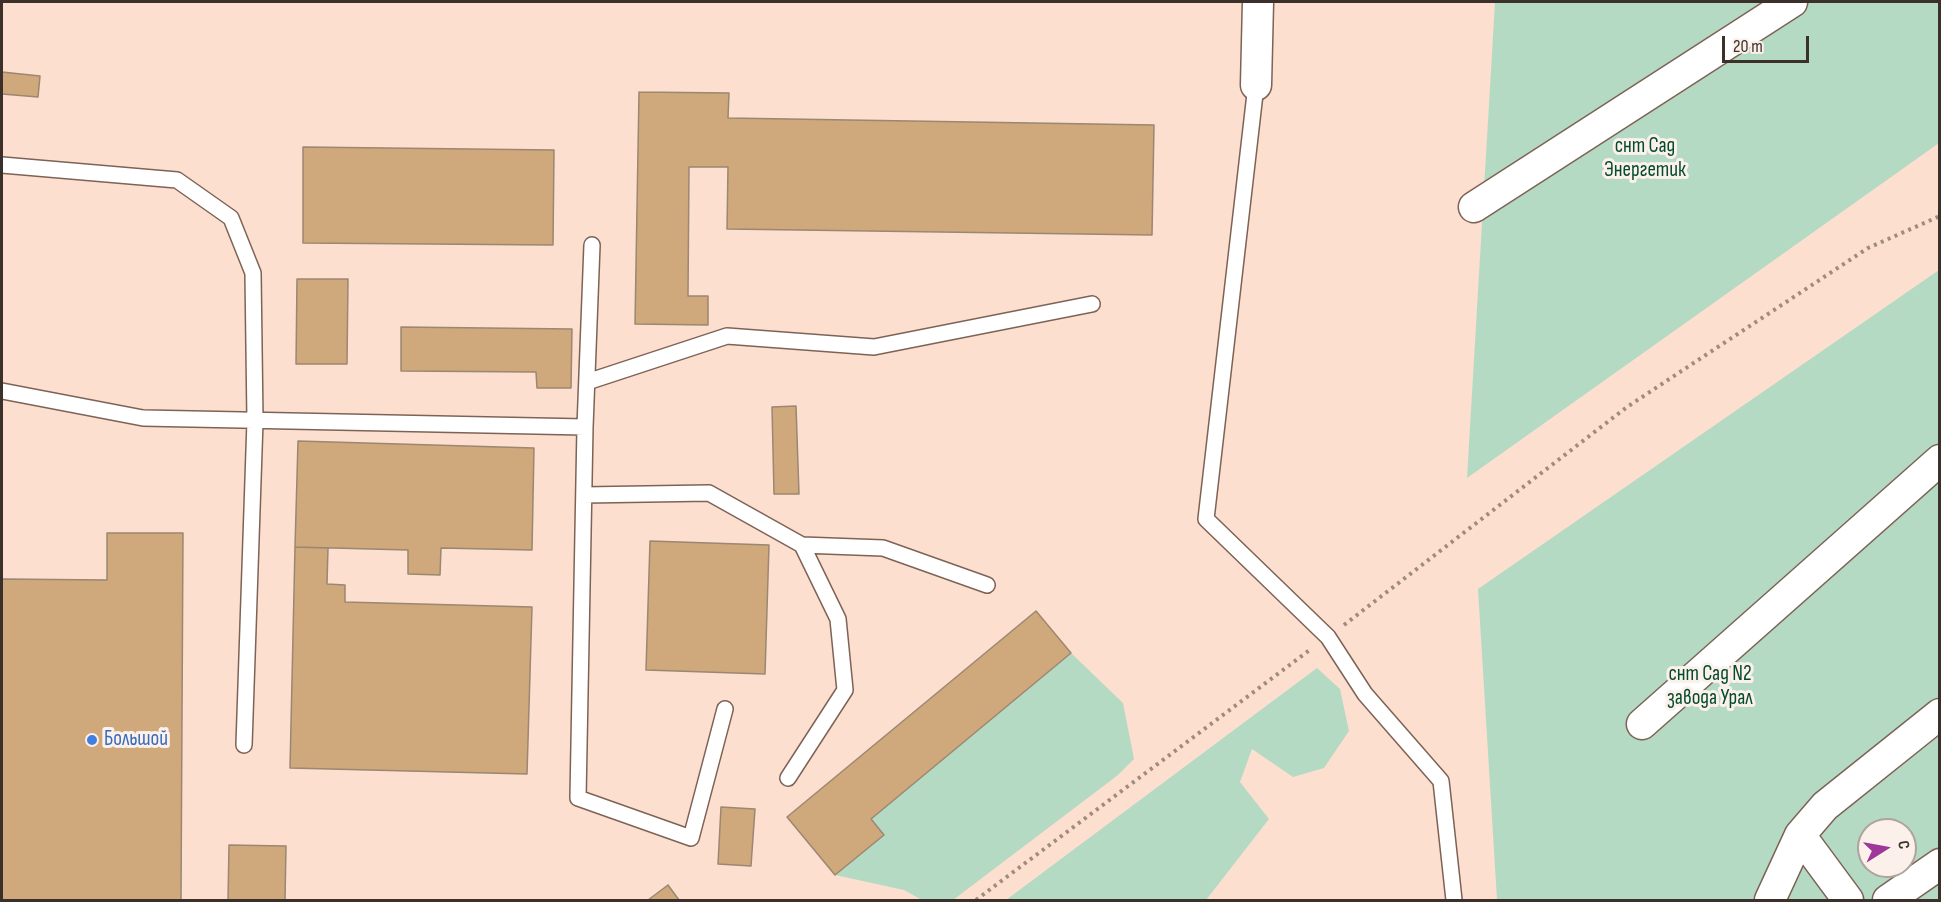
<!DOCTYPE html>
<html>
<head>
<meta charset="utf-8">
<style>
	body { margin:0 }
	#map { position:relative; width:1941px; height:902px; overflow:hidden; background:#fddfcf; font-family:"Sofia Sans Condensed",sans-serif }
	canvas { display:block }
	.frame { position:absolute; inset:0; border:3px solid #3b302a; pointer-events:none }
	.north { position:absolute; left:1857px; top:818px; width:60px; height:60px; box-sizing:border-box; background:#fcf0ea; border:2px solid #afa39d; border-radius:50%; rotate:79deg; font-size:16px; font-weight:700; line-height:24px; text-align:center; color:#3b302a }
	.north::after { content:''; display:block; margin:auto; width:21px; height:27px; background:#9e379a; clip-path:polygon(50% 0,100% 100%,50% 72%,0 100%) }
	.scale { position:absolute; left:1722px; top:36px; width:87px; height:27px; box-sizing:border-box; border:3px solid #3b302a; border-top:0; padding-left:8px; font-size:18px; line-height:21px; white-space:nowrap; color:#3b302a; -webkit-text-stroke:4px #fcf0ea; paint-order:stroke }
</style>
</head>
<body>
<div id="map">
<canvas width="1941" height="902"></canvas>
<div class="frame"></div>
<div class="north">С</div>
<div class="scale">20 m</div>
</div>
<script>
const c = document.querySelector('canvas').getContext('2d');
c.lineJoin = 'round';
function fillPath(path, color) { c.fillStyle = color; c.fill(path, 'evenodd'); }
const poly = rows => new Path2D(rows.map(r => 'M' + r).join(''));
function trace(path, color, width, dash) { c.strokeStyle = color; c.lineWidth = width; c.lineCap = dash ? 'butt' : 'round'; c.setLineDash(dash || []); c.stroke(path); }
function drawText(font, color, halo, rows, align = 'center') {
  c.font = font + ' "Sofia Sans Condensed",sans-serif'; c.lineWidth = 6; c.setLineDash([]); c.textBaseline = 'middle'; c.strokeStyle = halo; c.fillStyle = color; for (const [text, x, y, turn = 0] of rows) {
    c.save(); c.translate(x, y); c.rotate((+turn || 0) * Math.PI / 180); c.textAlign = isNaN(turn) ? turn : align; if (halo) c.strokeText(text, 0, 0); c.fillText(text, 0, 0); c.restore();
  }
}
const green = poly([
	[1495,2,1939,2,1939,143,1467,478],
	[1939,270,1939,900,1497,900,1478,589],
	[1869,830,1905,830,1905,866,1869,866],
	[1071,653,1123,703,1134,759,1118,775,953,900,922,900,904,890,835,875,883,835,871,819],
	[1317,668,1340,689,1349,731,1324,768,1293,777,1252,749,1240,782,1269,819,1206,900,1006,900]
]);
const building = poly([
	[2,72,40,76,38,97,2,94,2,72],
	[639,92,729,93,728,118,1154,125,1152,235,727,229,728,167,689,167,688,296,708,296,708,325,635,324,639,92],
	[303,147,554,150,553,245,303,243,303,147],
	[297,279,348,279,347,364,296,364,297,279],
	[401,327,572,329,571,388,537,388,536,372,401,371,401,327],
	[796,406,799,494,774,494,772,407,796,406],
	[298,441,534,448,532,550,441,548,440,575,408,574,408,550,295,547,298,441],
	[107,533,183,533,181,900,2,900,2,579,107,580,107,533],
	[650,541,769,545,765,674,646,670,650,541],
	[295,547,328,548,327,584,345,585,345,602,532,607,527,774,290,768,295,547],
	[1036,611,1071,653,871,819,884,835,835,875,787,817,1036,611],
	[721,807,755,809,751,866,718,864,721,807],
	[229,845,286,846,285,900,228,900,229,845],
	[668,885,679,900,648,900,668,885]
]);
const path = poly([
	[1344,625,1627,407,1868,248,1940,216],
	[976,900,1311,649]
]);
const lane = poly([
	[1256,85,1206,519,1328,637,1365,694,1441,781,1454,900],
	[2,165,177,180,231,218,253,273,255,421,244,745],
	[592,245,585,427,578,798,691,838,725,709],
	[587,382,727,336,874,347,1092,304],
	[2,391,143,418,585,427],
	[584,495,709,493,802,545,838,619,845,690,788,778],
	[802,545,883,548,987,585]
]);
const street = poly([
	[1256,85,1258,2],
	[1474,207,1792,2],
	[1642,724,1940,460],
	[1800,835,1825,806,1940,714],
	[1770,900,1800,835,1848,900],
	[1888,900,1940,864]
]);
const markers = [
	[92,740,6,"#3f7fe0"]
];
const parkNames = [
	["снт Сад",1645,147],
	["Энергетик",1645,171],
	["снт Сад N2",1710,675],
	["завода Урал",1710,699]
];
const shopNames = [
	["Большой",104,740]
];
fillPath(green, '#b4dac3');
fillPath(building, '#cfa87c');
trace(building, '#9b8772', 1.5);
trace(lane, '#7d6356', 18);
trace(street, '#7d6356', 33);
trace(path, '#a08b80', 4, [3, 4.5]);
trace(lane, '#fff', 15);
trace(street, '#fff', 30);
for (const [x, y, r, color] of markers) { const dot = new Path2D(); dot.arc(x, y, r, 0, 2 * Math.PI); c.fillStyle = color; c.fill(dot); trace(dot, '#fcf0ea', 2); }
drawText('21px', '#034b2d', '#fcf0ea', parkNames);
drawText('21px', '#366cbe', '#fcf0ea', shopNames, 'left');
</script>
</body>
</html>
